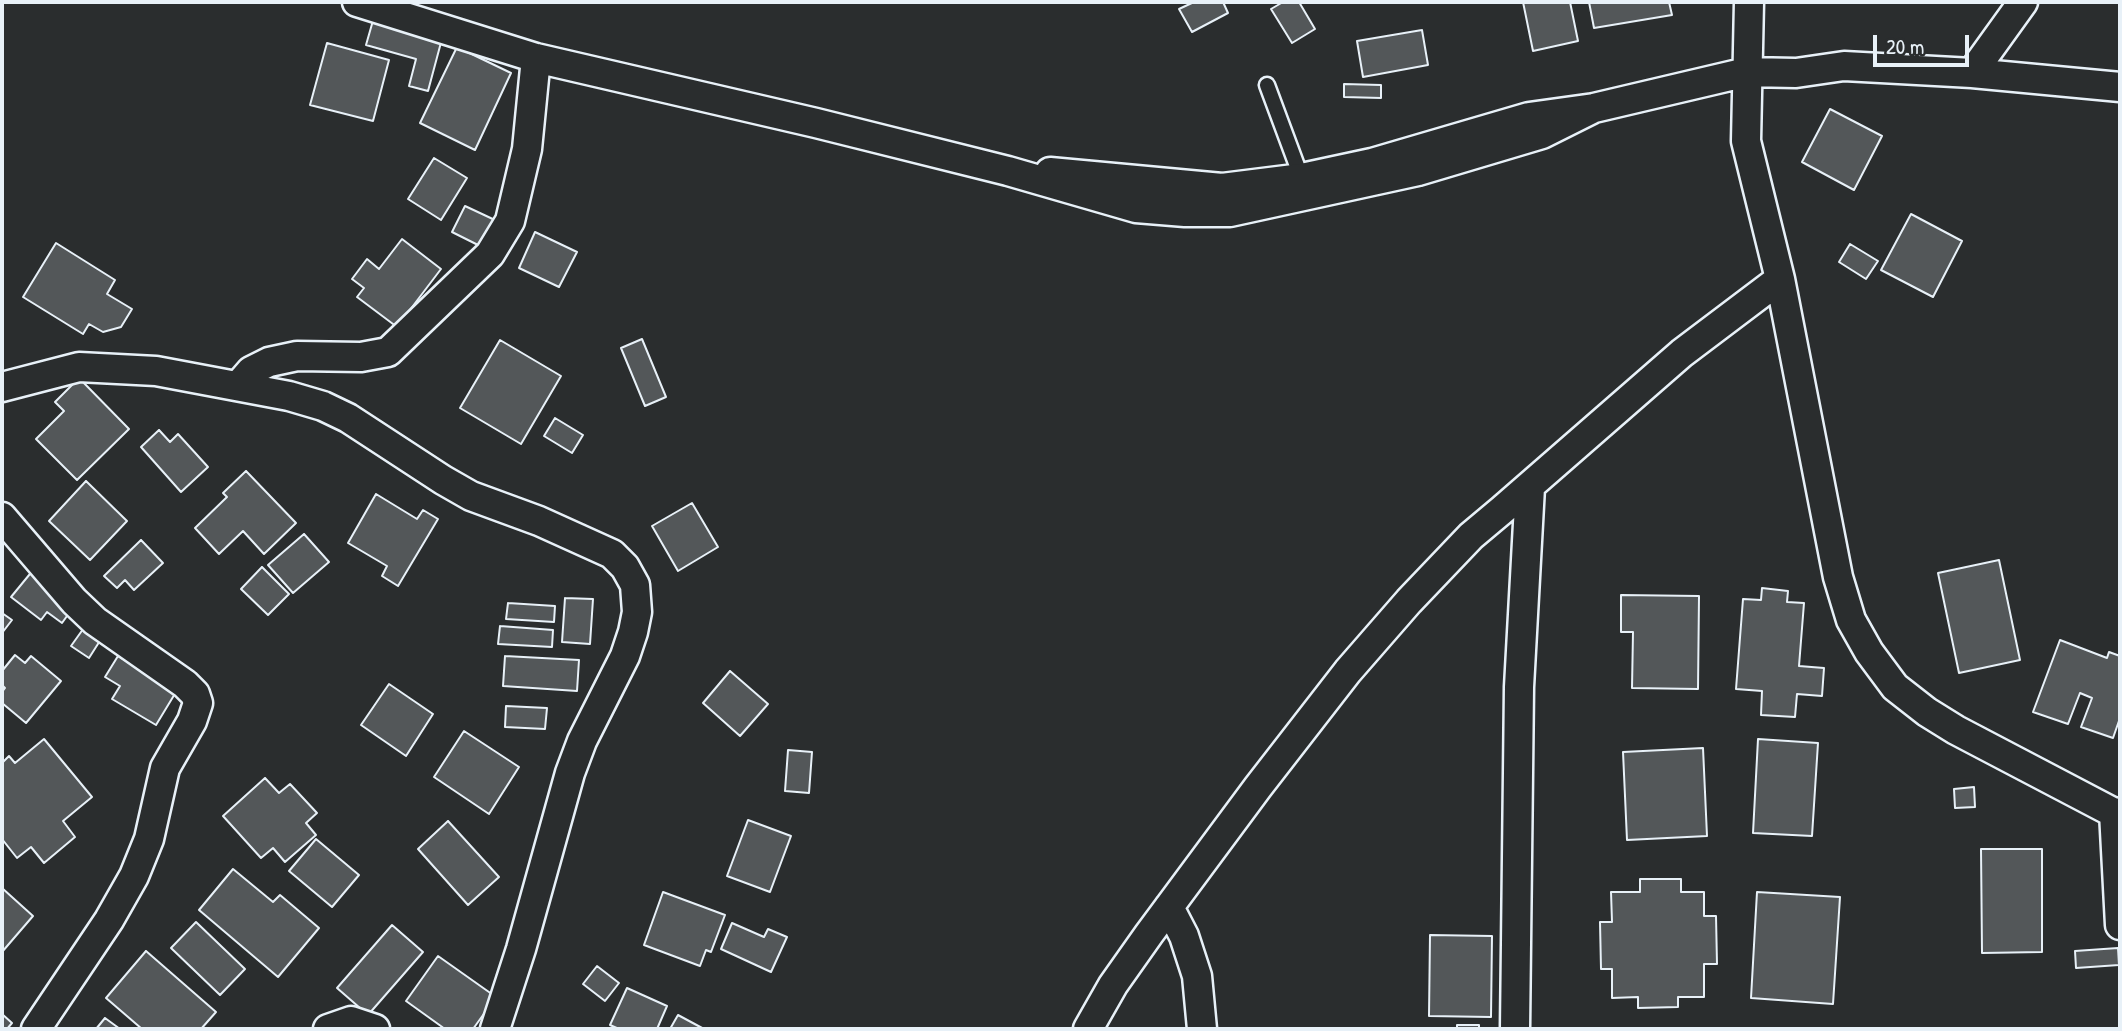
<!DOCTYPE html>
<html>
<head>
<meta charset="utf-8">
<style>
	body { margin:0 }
	#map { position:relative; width:2122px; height:1031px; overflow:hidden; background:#2a2d2e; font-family:"Patrick Hand",sans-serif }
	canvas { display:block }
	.frame { position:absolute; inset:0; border:4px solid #e8f1f8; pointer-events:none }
	.scale { position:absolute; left:1873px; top:35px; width:96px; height:32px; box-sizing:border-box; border:4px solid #e8f1f8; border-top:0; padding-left:9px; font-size:21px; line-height:24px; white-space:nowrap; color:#e8f1f8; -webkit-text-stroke:5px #2a2d2e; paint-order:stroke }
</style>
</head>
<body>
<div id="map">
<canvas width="2122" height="1031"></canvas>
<div class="frame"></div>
<div class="scale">20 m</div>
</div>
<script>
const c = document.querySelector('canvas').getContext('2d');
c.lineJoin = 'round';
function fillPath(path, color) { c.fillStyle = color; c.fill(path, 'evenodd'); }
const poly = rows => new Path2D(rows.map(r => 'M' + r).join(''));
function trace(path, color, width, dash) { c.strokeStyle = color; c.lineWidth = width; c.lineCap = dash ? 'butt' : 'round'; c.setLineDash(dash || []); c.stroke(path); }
const building = poly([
	[1194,2,1223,2,1228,13,1192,32,1179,9,1194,2],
	[1283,2,1299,2,1315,29,1292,43,1271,9,1283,2],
	[1523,2,1570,2,1578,41,1533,51,1523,2],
	[1589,2,1669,2,1672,15,1594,28,1589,2],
	[374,17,443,35,428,91,409,86,416,59,366,45,374,17],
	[1422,30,1428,65,1363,77,1357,41,1422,30],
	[327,43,389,60,373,121,310,105,327,43],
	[457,47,511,73,475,150,420,123,457,47],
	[1344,84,1381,85,1381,98,1344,97,1344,84],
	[1830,109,1882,136,1854,190,1802,162,1830,109],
	[434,158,467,178,441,220,408,199,434,158],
	[465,206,497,221,484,248,452,232,465,206],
	[1911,214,1962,241,1933,297,1881,270,1911,214],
	[535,232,577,252,559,287,519,268,535,232],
	[402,239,441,269,397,327,357,297,364,288,352,279,367,259,379,269,402,239],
	[56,243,115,280,107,294,132,309,121,327,103,332,89,324,83,334,23,297,56,243],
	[1850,244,1878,261,1866,279,1839,262,1850,244],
	[642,339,666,397,645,406,621,348,642,339],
	[500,340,561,376,521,444,460,408,500,340],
	[79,378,129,429,77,480,36,439,64,411,55,402,79,378],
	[555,418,583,435,572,453,544,436,555,418],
	[159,430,170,442,178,434,208,467,181,492,141,447,159,430],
	[246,471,296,523,264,554,243,531,219,554,195,528,227,497,223,493,246,471],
	[86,481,127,521,90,560,49,521,86,481],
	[376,494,417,519,423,510,438,519,398,586,382,576,387,566,348,543,376,494],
	[692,503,718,547,678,571,652,526,692,503],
	[304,534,329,562,293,593,268,565,304,534],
	[141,540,163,563,134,590,125,580,117,588,104,576,141,540],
	[1999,560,2020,660,1959,673,1938,573,1999,560],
	[262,567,289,594,268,615,241,589,262,567],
	[34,569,72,609,62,623,47,612,41,620,11,597,34,569],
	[1762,588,1788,591,1787,602,1804,603,1799,666,1824,668,1822,696,1797,694,1795,717,1761,715,1762,691,1736,689,1743,599,1761,600,1762,588],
	[1621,595,1699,596,1698,689,1632,688,1633,632,1621,632,1621,595],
	[565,598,593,599,590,644,562,642,565,598],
	[508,603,555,606,554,622,506,619,508,603],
	[2,613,12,620,2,633,2,613],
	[86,625,103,636,89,658,71,646,86,625],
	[500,626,553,630,552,647,498,644,500,626],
	[2060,640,2107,658,2109,652,2120,656,2120,718,2113,738,2081,727,2092,698,2080,693,2068,724,2033,712,2060,640],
	[15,655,25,663,31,656,61,681,26,723,2,703,2,692,5,688,2,685,2,671,15,655],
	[118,656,176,692,156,725,112,699,120,686,105,677,118,656],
	[505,656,579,660,577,691,503,686,505,656],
	[730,671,768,704,740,736,703,703,730,671],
	[389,684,433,714,406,756,361,725,389,684],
	[506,706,547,708,545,729,505,727,506,706],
	[464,731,519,767,489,814,434,777,464,731],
	[44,739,92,797,63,821,75,837,44,863,31,847,17,858,2,839,2,763,9,756,15,763,44,739],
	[1758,739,1818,743,1812,836,1753,833,1758,739],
	[1703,748,1707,836,1627,840,1623,752,1703,748],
	[788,750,812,752,809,793,785,791,788,750],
	[265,778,279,793,290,784,317,813,306,823,316,835,285,862,273,848,261,858,223,816,265,778],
	[1974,787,1975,807,1955,808,1954,789,1974,787],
	[748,820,791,836,770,892,727,876,748,820],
	[448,821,499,877,468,905,418,849,448,821],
	[316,839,359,875,332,907,289,871,316,839],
	[1981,849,2042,849,2042,952,1982,953,1981,849],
	[233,869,273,902,280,895,319,928,278,977,199,910,233,869],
	[1640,879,1681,879,1681,892,1704,892,1704,916,1716,916,1717,964,1704,964,1704,997,1678,997,1678,1007,1638,1008,1638,997,1612,998,1612,969,1601,969,1600,922,1612,922,1611,892,1640,892,1640,879],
	[2,888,33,916,2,952,2,888],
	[663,892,725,915,711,952,706,950,700,966,644,945,663,892],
	[1757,892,1840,897,1833,1004,1751,998,1757,892],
	[196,922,245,969,220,995,171,948,196,922],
	[732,923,764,937,768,929,787,937,771,972,721,949,732,923],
	[392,925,423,952,368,1015,337,988,392,925],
	[1430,935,1492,936,1491,1017,1429,1016,1430,935],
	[2118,948,2119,965,2076,968,2075,951,2118,948],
	[146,951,216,1012,201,1029,142,1029,106,998,146,951],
	[438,956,496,997,473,1029,445,1029,406,1001,438,956],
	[597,966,619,983,605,1001,583,984,597,966],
	[627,988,667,1006,657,1029,619,1029,610,1025,627,988],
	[2,1014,12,1023,7,1029,2,1029,2,1014],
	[678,1015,704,1029,670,1029,678,1015],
	[105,1018,120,1029,96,1029,105,1018],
	[1457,1025,1479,1025,1479,1029,1457,1029,1457,1025]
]);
const lane = poly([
	[1267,85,1303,182]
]);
const street = poly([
	[357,2,536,58,816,123,1008,171,1136,208,1185,212,1230,212,1418,171,1542,134,1594,108],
	[1749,2,1746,141,1780,279,1838,577,1851,620,1869,652,1895,687,1927,712,1956,730,2120,816],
	[1972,73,2023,2],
	[1050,172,1222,188,1302,178,1372,163,1529,117,1594,108,1747,72,1796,73,1844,66,1972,73,2120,87],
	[238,386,251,371,269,362,297,356,361,357,388,352,490,254,510,221,527,149,536,58],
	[2,387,79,367,156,371,289,396,323,406,348,418,443,480,471,496,539,521,612,554,625,567,635,585,637,612,633,632,625,656,582,741,570,773,521,949,495,1029],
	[2,517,74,601,95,621,185,684,195,694,198,703,192,721,165,768,149,839,134,876,109,920,36,1029],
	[2114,812,2120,925],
	[1169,907,1184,936,1197,976,1202,1029],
	[328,1029,351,1021,375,1029],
	[1088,1029,1113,985,1149,934,1258,787,1348,671,1409,601,1471,536,1502,510,1682,353,1780,279],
	[1515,1029,1519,687,1530,487]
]);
fillPath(building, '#535759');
trace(building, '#e8f1f8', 2);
trace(lane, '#e8f1f8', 19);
trace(street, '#e8f1f8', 33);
trace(lane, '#2a2d2e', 14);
trace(street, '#2a2d2e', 28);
</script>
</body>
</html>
